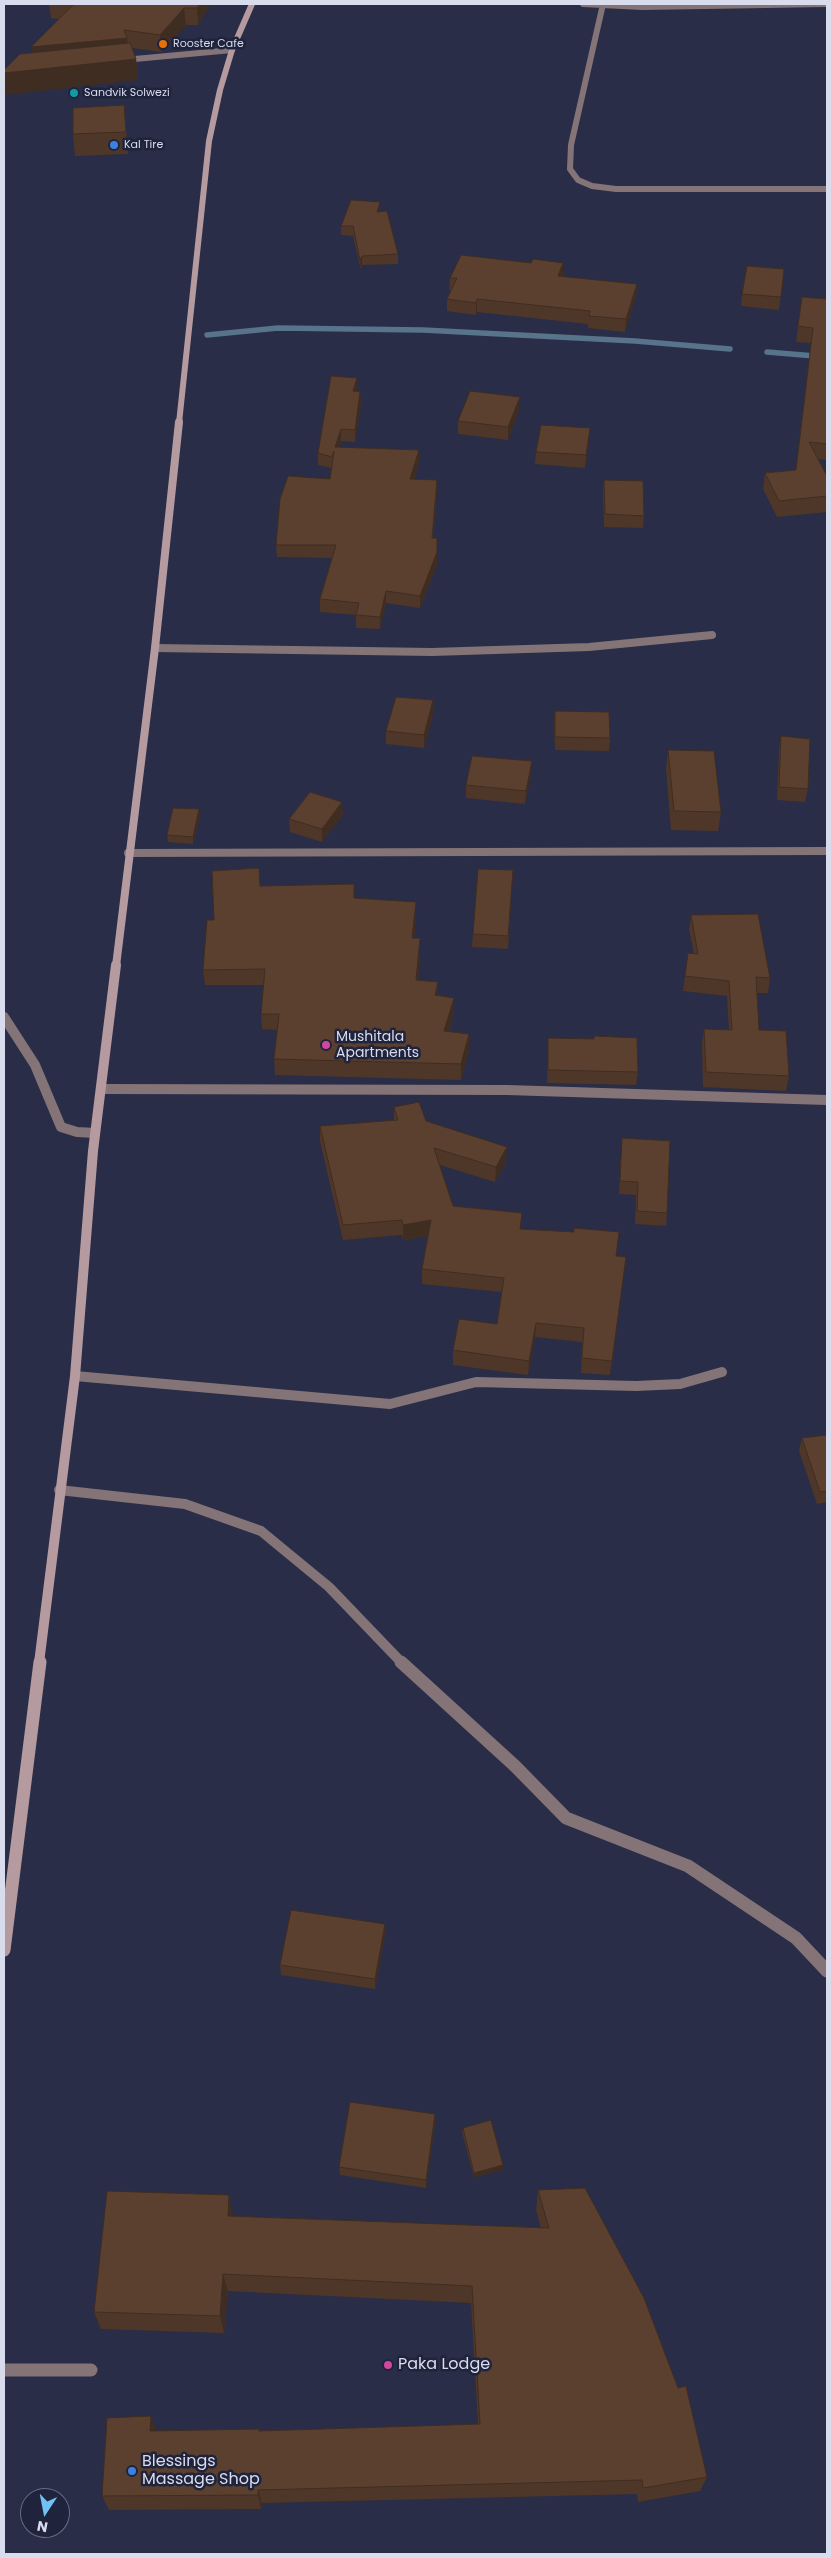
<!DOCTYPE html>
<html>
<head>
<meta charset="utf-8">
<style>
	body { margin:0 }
	#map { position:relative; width:831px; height:2558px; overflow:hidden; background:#292d47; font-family:Poppins,sans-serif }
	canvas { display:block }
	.frame { position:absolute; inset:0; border:5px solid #d8dced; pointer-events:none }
	.north { position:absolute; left:20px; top:2488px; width:50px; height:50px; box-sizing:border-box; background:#1f233c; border:1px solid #696d83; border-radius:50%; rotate:191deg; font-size:14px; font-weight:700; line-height:20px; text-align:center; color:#d8dced }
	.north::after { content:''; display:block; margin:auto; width:18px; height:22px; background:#70c1f4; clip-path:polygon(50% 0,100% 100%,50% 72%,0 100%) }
</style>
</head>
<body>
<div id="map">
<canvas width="831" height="2558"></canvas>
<div class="frame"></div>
<div class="north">N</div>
</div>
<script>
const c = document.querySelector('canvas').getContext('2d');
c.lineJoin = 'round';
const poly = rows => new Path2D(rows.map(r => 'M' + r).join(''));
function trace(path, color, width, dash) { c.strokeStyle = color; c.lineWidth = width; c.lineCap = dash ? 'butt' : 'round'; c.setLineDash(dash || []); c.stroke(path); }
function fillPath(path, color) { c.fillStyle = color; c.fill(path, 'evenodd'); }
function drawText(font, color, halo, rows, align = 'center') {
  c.font = font + ' Poppins,sans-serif'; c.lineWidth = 5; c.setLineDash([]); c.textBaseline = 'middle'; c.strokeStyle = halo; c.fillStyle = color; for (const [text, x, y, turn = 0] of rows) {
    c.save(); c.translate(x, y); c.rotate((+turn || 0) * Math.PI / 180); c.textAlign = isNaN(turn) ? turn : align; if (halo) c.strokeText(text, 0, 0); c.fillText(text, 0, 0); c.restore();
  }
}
const stream = poly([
	[207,335,278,328,423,330,635,341,730,349],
	[767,352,827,357]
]);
const streetFar3 = poly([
	[583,4,642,7,827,4],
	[603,4,571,145,570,169,578,180,592,186,616,189,827,189],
	[124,60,232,50]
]);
const streetFar2 = poly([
	[155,648,432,652,589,647,712,635],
	[128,853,827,851]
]);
const streetFar1 = poly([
	[4,1017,35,1065,61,1127,77,1132,95,1133],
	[102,1089,507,1090,827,1100],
	[75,1376,390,1404,476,1382,636,1386,680,1384,722,1372],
	[59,1490,185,1504,261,1531,329,1587,402,1663]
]);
const street = poly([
	[401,1662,515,1766,566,1818,688,1866,796,1938,827,1971],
	[4,2370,91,2370]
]);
const secondaryFar3 = poly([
	[179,423,209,141,220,90,232,50,252,4]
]);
const secondaryFar2 = poly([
	[116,966,155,648,179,422]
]);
const secondaryFar1 = poly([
	[39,1663,75,1376,93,1151,116,965]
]);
const secondary = poly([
	[4,1950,40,1662]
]);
const wall = poly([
	[49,4,210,4,210,5,198,25,186,25,161,52,132,48,136,59,138,80,59,19,51,18],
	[124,105,128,154,75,156,73,134],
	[380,212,398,254,398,264,362,265,361,270,353,236,341,235,341,226],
	[531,263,563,263,562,277,637,284,636,296,625,332,588,328,588,324,477,312,476,315,447,311,447,299,451,290,449,290,450,278],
	[784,269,779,310,741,306,742,294],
	[802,297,827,299,827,460,818,459,827,476,827,512,777,517,763,489,765,473,796,470,811,343,796,342],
	[357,390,357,391,360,392,361,404,355,442,341,441,339,447,419,462,414,480,437,480,437,492,433,538,437,565,420,608,386,603,380,629,356,628,356,615,320,612,320,599,332,558,277,557,276,545,330,479,331,468,318,465,318,453],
	[519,410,508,440,458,434,458,421],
	[589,441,585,468,535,464,536,452],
	[604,480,644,516,643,528,604,527,603,493],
	[433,700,433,714,424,748,386,744,386,731],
	[555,711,610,738,609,751,555,750,554,724],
	[781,736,808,789,805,802,777,800,779,750],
	[668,750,721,812,718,831,671,830,666,769],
	[531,774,525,804,466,798,466,785],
	[343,815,322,842,290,832,289,819],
	[200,816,193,844,168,842,167,835],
	[513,870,508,949,472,947,473,934],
	[260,886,354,898,416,918,414,938,420,938,420,954,418,980,438,982,437,995,454,998,454,1014,449,1031,469,1034,469,1050,461,1080,275,1075,274,1059,277,1030,262,1029,261,1014,263,985,205,985,203,970,214,920],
	[691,915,770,978,768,993,757,993,759,1030,789,1076,786,1091,703,1087,702,1044,704,1029,729,1030,727,996,683,991,688,953,694,954,689,930],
	[594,1036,638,1072,636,1085,547,1083,548,1038,594,1039],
	[394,1107,426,1121,506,1162,495,1182,440,1165,453,1206,521,1229,616,1256,626,1257,610,1375,581,1373,582,1342,535,1337,528,1375,453,1365,453,1350,497,1324,502,1292,422,1284,422,1269,428,1236,403,1240,402,1235,343,1240,320,1141,320,1126,394,1120],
	[622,1138,667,1213,666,1226,635,1224,636,1195,619,1194],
	[827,1435,827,1502,817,1504,799,1451,802,1438],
	[385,1924,385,1934,375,1989,281,1975,280,1965],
	[435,2123,426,2188,340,2175,339,2167],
	[463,2128,503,2170,474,2177,462,2132],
	[538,2190,707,2477,700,2491,638,2502,637,2494,262,2503,261,2509,109,2510,102,2496,156,2431,260,2431,478,2424,471,2303,228,2291,224,2333,101,2329,94,2312,233,2214,233,2217,541,2228,536,2210]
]);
const shadedWall = poly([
	[200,4,210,4,210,5,198,25,197,8],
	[184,8,186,25,161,52,160,35],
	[127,38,129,55,33,64,31,47],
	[136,59,138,80,4,95,4,73],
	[380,202,380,212,377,222,377,212],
	[362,256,362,265,361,270,360,260],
	[563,263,563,275,558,289,558,276],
	[637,284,636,296,625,332,626,319],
	[477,299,477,312,476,315,476,303],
	[357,378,357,390,353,403,353,391],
	[360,392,361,404,355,442,355,430],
	[520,397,519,410,508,440,508,427],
	[590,428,589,441,585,468,586,455],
	[341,429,341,441,335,459,335,447],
	[419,450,419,462,410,492,410,479],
	[437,480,437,492,431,550,432,538],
	[437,552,437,565,420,608,420,596],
	[386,591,386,603,380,629,380,617],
	[433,700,433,714,424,748,424,735],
	[532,761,531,774,525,804,526,791],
	[342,802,343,815,322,842,322,829],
	[199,809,200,816,193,844,193,837],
	[416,902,416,918,412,954,412,938],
	[420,938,420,954,416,996,416,980],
	[438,982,437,998,435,995],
	[454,998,454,1014,444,1046,444,1031],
	[469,1034,469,1050,461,1080,461,1064],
	[507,1147,506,1162,495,1182,496,1167],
	[431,1220,431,1235,403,1240,403,1225],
	[536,1323,535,1337,528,1375,529,1361],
	[385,1924,385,1934,375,1989,375,1979],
	[435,2114,435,2123,426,2188,426,2180],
	[503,2165,503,2170,474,2177,474,2173],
	[229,2195,233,2214,232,2235,228,2216],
	[223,2274,228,2291,224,2333,220,2316],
	[151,2416,157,2432,150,2431],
	[258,2490,262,2503,261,2509,258,2495]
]);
const building = poly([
	[68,4,200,4,197,8,184,8,160,35,124,30,127,38,31,47,73,5,68,4],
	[130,43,136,59,4,73,4,70,20,54,130,43],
	[124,105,126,132,73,134,73,108,124,105],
	[351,200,380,202,377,212,387,211,398,254,362,256,360,260,353,226,341,226,351,200],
	[461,255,531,263,533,259,563,263,558,276,637,284,626,319,589,316,590,311,477,299,476,303,447,299,457,278,450,278,461,255],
	[747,266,784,269,781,297,742,294,747,266],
	[802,297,827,299,827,444,809,442,827,476,827,496,779,501,765,473,796,470,813,328,798,326,802,297],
	[331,376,357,378,353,391,360,392,355,430,341,429,335,447,419,450,410,479,437,480,432,538,437,538,437,552,420,596,386,591,380,617,356,615,359,603,320,599,336,545,276,545,280,499,288,476,330,479,334,451,332,457,318,453,331,376],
	[470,391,520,397,508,427,458,421,470,391],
	[541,425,590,428,586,455,536,452,541,425],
	[604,480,643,481,644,516,605,514,604,480],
	[396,697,433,700,424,735,386,731,396,697],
	[555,711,609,712,610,738,555,737,555,711],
	[781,736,810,739,808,789,779,787,781,736],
	[668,750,714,751,721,812,674,811,668,750],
	[472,756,532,761,526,791,466,785,472,756],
	[310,792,342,802,322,829,289,819,310,792],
	[173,808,199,809,193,837,167,835,173,808],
	[259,868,260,886,354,884,354,898,416,902,412,938,420,938,416,980,438,982,435,995,454,998,444,1031,469,1034,461,1064,274,1059,279,1014,261,1014,265,969,203,970,207,920,214,920,212,871,259,868],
	[478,869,513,870,508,936,473,934,478,869],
	[758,914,770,978,756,977,759,1030,786,1031,789,1076,706,1072,704,1029,732,1030,729,981,685,976,688,953,698,954,691,915,758,914],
	[594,1036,637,1038,638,1072,548,1070,548,1038,594,1039,594,1036],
	[419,1102,426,1121,507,1147,496,1167,434,1148,453,1206,522,1213,520,1229,574,1232,574,1228,619,1232,616,1256,626,1257,612,1361,582,1358,584,1328,536,1323,529,1361,453,1350,459,1319,497,1324,504,1278,422,1269,431,1220,403,1225,402,1220,343,1225,320,1126,398,1120,394,1107,419,1102],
	[622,1138,670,1141,667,1213,637,1211,638,1182,620,1181,622,1138],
	[827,1435,827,1491,820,1492,802,1438,827,1435],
	[291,1910,385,1924,375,1979,280,1965,291,1910],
	[350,2102,435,2114,426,2180,339,2167,350,2102],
	[491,2120,503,2165,474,2173,463,2128,491,2120],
	[585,2188,644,2298,678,2388,686,2386,707,2477,643,2488,642,2480,258,2490,258,2495,102,2496,107,2418,151,2416,150,2431,259,2429,259,2431,480,2424,472,2286,223,2274,220,2316,94,2312,107,2191,229,2195,228,2216,549,2228,538,2190,585,2188]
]);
const markers = [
	[163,44,5,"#e8710a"],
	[74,93,5,"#0f9aa8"],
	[114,145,5,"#3f7fe0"],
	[326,1045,5,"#d1479c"],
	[388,2365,5,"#d1479c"],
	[132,2471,5,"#3f7fe0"]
];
const farPoinames = [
	["Rooster Cafe",173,44],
	["Sandvik Solwezi",84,93],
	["Kal Tire",124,145]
];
const poiNames = [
	["Mushitala",336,1037],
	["Apartments",336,1053]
];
const nearPoinames = [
	["Paka Lodge",398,2365],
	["Blessings",142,2462],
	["Massage Shop",142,2480]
];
trace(stream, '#58748a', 5.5);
trace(streetFar3, '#857477', 6);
trace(streetFar2, '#857477', 8);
trace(streetFar1, '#857477', 10);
trace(street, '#857477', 13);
trace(secondaryFar3, '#b59ba0', 6);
trace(secondaryFar2, '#b59ba0', 8);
trace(secondaryFar1, '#b59ba0', 10);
trace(secondary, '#b59ba0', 13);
fillPath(wall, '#4e3728');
fillPath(shadedWall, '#402d21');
fillPath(building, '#5b402f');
trace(building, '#402d21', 1);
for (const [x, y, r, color] of markers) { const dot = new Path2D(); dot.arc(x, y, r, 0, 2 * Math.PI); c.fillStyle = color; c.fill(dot); trace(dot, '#1f233c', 2); }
drawText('11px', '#d8dced', '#1f233c', farPoinames, 'left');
drawText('14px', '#d8dced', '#1f233c', poiNames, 'left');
drawText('16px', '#d8dced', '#1f233c', nearPoinames, 'left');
</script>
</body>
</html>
